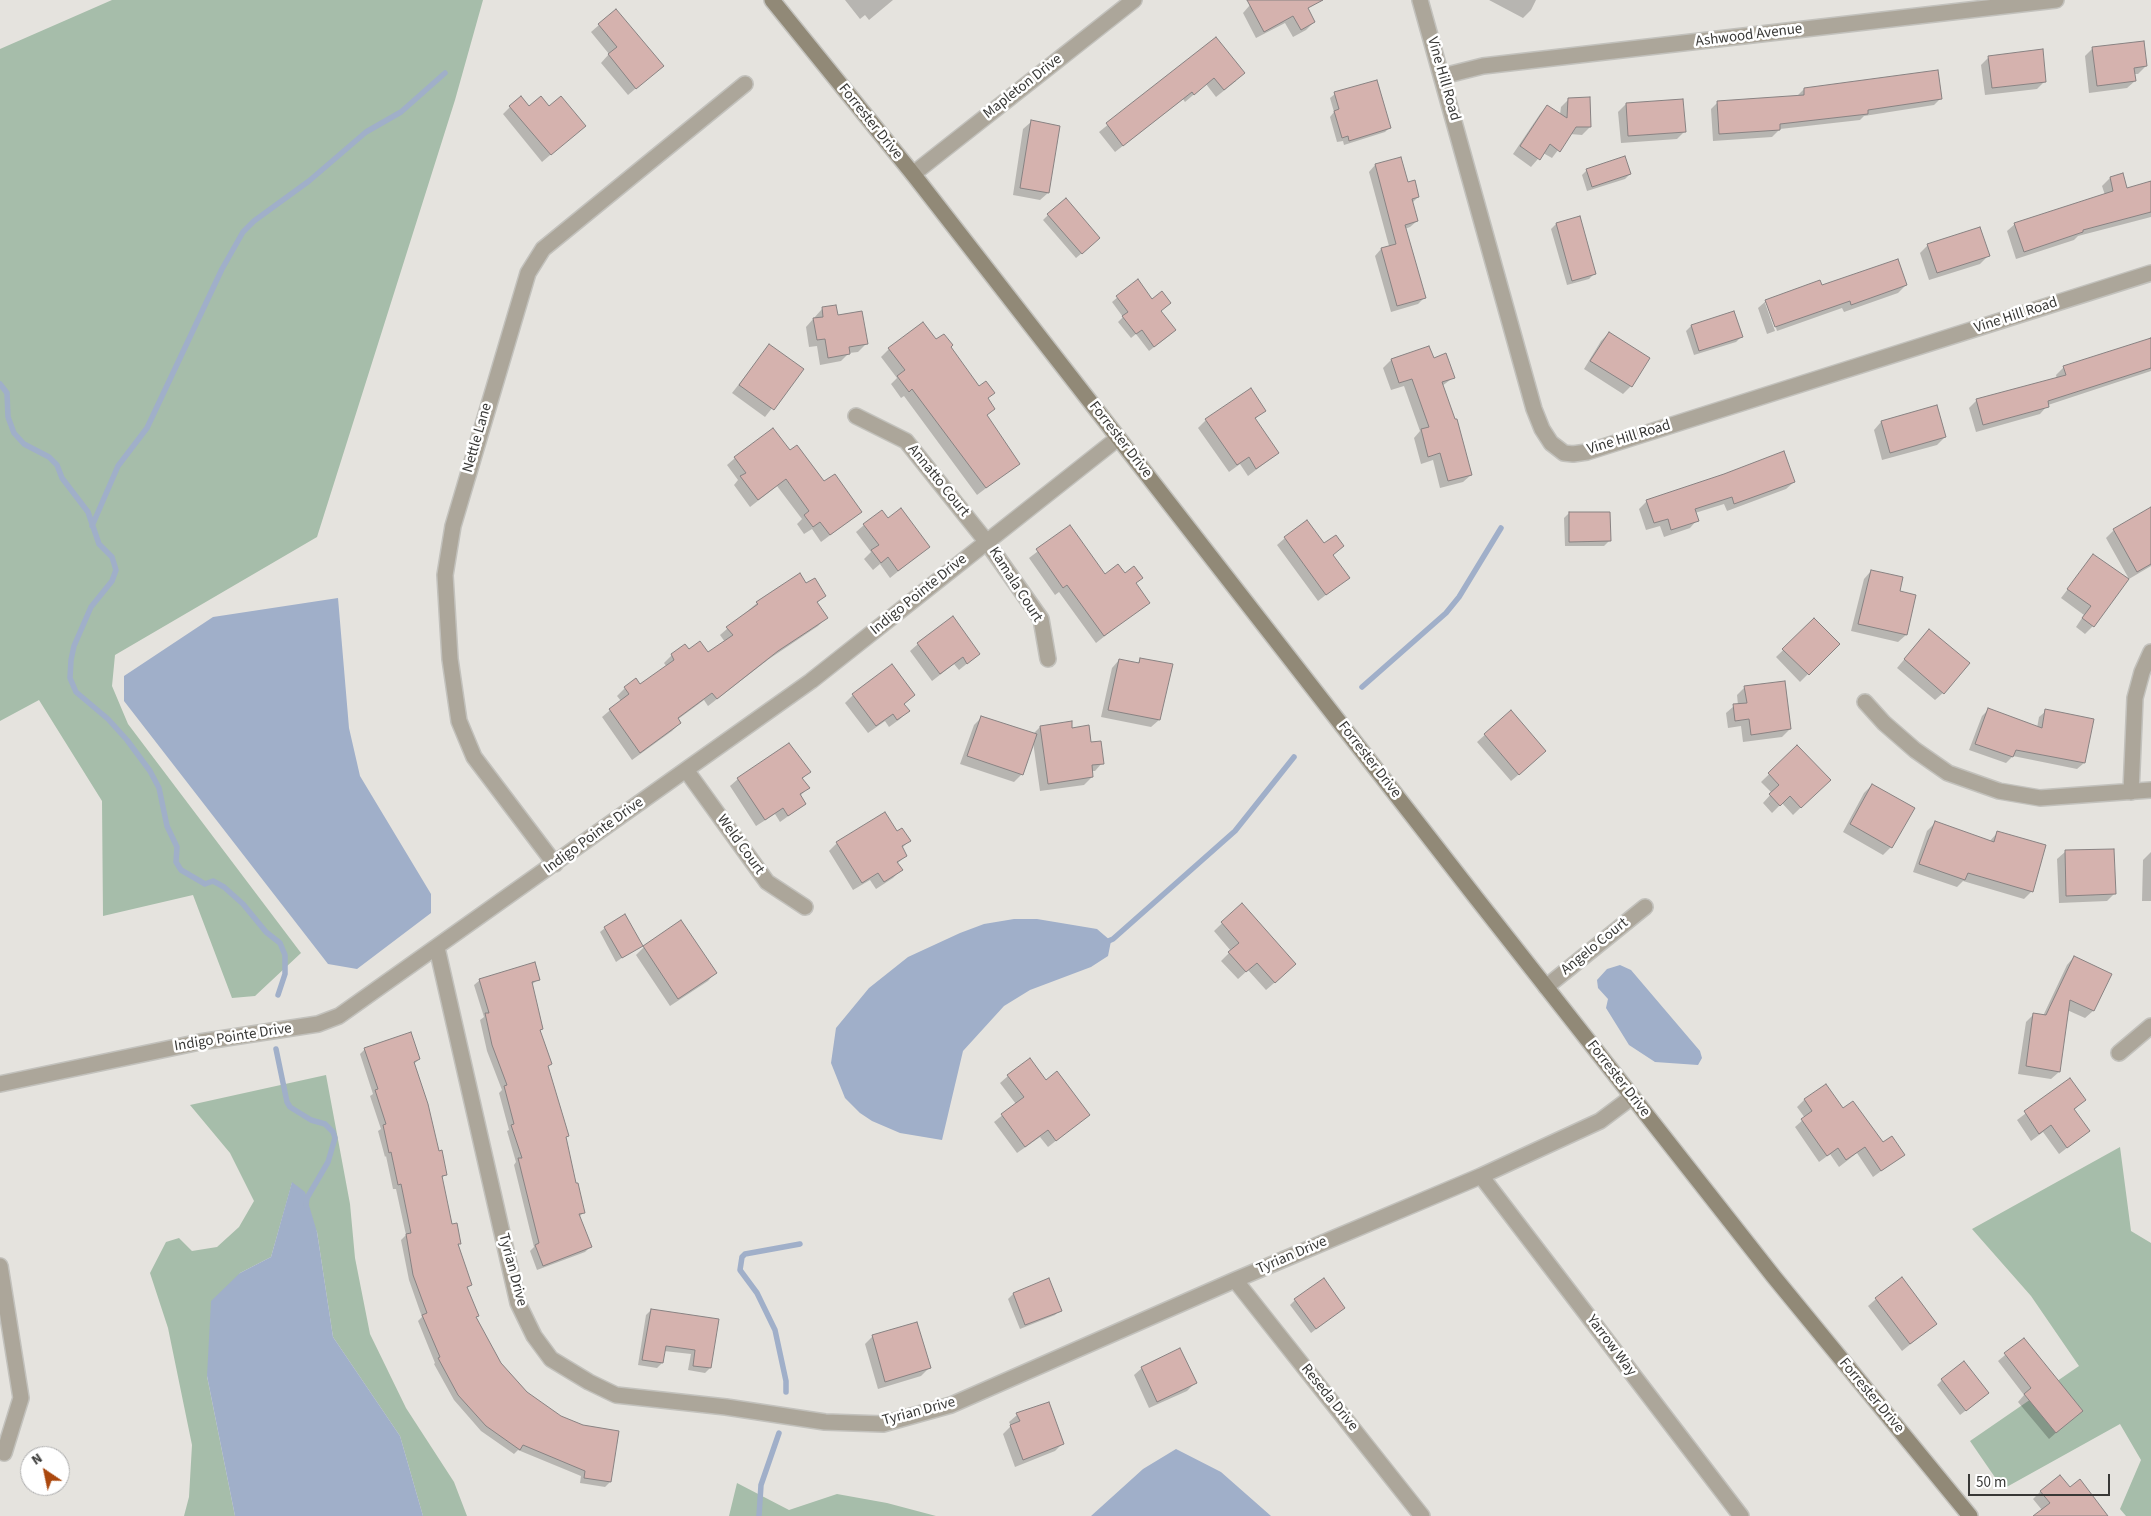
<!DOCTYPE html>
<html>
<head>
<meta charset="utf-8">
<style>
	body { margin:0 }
	#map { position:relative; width:2151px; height:1516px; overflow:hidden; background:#e5e3de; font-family:"Source Sans 3",sans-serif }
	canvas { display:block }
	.north { position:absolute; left:20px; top:1446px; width:50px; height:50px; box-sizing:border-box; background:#fff; border:1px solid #afafaf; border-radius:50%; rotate:326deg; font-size:14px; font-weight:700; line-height:20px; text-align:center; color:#383836 }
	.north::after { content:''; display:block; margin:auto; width:18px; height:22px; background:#ab480e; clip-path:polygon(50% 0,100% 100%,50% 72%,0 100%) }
	.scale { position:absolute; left:1968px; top:1474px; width:142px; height:22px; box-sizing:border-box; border:2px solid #383836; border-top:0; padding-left:6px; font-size:15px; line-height:18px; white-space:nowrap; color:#383836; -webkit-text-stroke:4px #fff; paint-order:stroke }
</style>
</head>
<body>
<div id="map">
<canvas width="2151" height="1516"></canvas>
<div class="north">N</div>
<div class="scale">50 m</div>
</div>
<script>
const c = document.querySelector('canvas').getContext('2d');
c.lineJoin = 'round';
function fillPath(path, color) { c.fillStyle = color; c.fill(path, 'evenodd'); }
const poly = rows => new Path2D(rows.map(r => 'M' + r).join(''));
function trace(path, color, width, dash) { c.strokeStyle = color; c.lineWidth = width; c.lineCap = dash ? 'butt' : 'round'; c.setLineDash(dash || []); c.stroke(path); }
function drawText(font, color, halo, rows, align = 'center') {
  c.font = font + ' "Source Sans 3",sans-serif'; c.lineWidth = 5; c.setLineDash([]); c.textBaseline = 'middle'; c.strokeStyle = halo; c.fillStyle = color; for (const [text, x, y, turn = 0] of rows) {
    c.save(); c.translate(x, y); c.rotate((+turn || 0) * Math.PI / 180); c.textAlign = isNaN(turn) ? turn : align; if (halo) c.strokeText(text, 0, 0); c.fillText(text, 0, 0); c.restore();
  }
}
const green = poly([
	[112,0,483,0,455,100,317,537,115,655,112,686,128,724,301,953,255,996,232,998,193,895,103,916,102,801,39,700,0,721,0,49],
	[326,1075,350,1204,355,1258,370,1334,406,1408,454,1482,467,1516,423,1516,400,1436,333,1337,317,1232,292,1183,271,1257,240,1273,207,1376,235,1516,184,1516,189,1497,192,1445,168,1328,150,1273,166,1242,179,1238,192,1251,217,1247,239,1227,254,1201,230,1153,190,1105],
	[2120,1147,2131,1231,2151,1243,2151,1516,2126,1516,2120,1509,2141,1460,2120,1424,2003,1489,1970,1441,2079,1366,2031,1296,1972,1229],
	[737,1483,789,1510,837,1494,887,1503,936,1516,729,1516]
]);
const water = poly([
	[338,598,349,728,360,776,431,894,431,913,357,969,328,964,124,701,124,676,213,617],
	[1014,919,1037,919,1097,929,1111,941,1108,956,1091,967,1030,990,1004,1006,963,1051,942,1140,900,1133,872,1121,860,1113,845,1098,831,1063,836,1028,869,988,908,957,960,933,984,924],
	[1620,965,1631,970,1700,1051,1702,1058,1698,1065,1655,1062,1629,1045,1606,1008,1608,999,1598,988,1597,980,1607,969],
	[292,1182,305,1192,317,1232,333,1337,400,1436,423,1516,235,1516,207,1376,211,1301,240,1273,271,1257],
	[1176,1449,1221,1472,1271,1516,1091,1516,1143,1469]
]);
const shadow = poly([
	[845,0,893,0,869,20,865,15,860,19],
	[1260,0,1302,0,1314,22,1306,30,1293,37,1285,23,1256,38,1243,13,1250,5],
	[1489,0,1536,0,1531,10,1523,18],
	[599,25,654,73,628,95,601,63,609,54,591,32],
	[1215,38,1236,81,1216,97,1206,84,1185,102,1183,99,1115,152,1099,132],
	[2093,48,2146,66,2138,74,2134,74,2135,81,2127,88,2089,93,2085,56],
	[1989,57,2045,81,2037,89,1985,95,1981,65],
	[1804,89,1941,98,1934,105,1864,116,1860,120,1780,129,1772,137,1713,141,1711,109,1718,102,1797,96],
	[1335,94,1390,127,1385,132,1344,145,1343,141,1337,142,1330,117,1334,112,1330,98],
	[1569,99,1590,127,1582,135,1570,134,1552,158,1543,153,1531,167,1513,154,1540,114,1548,106,1560,115,1561,107],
	[1626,104,1685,131,1677,139,1621,143,1618,112],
	[510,107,549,108,584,126,542,162,503,114],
	[1031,122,1048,193,1040,200,1013,195,1023,129],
	[1400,159,1407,183,1418,197,1412,203,1417,221,1410,227,1405,229,1424,298,1418,304,1391,312,1375,256,1381,249,1389,246,1369,172,1375,165],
	[1587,170,1630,174,1625,179,1587,191,1582,175],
	[2110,178,2126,189,2151,183,2151,217,2078,236,2074,240,2016,259,2007,231,2015,224,2105,195,2102,186],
	[1048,215,1094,243,1076,258,1043,220],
	[1579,218,1594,274,1589,279,1567,285,1551,229,1556,224],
	[1928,245,1988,256,1980,264,1929,280,1920,253],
	[1137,281,1160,311,1170,335,1149,351,1136,334,1131,338,1118,322,1123,317,1112,302],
	[1906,285,1898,293,1844,312,1842,308,1777,331,1768,303,1765,303,1775,331,1767,334,1758,308,1766,301,1821,286],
	[822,309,837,316,866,344,858,352,849,353,841,361,820,365,817,346,809,347,806,327],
	[1691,326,1741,337,1736,342,1694,355,1686,331],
	[1609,333,1631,386,1623,394,1584,369,1601,341],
	[2151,337,2151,371,2048,405,2040,414,1976,432,1969,408,1977,400,2057,379,2056,375,2064,367,2147,340],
	[936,341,949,347,994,409,986,416,1019,463,977,495,904,396,901,398,891,384,897,378,881,357,889,349],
	[769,346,802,370,765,417,732,393],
	[1429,347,1433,359,1454,377,1442,386,1471,475,1463,482,1440,488,1433,460,1421,464,1414,438,1420,431,1404,386,1391,390,1383,368,1391,360],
	[1936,407,1945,437,1937,445,1882,460,1874,430,1881,422],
	[1265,410,1254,420,1278,453,1248,476,1240,464,1229,472,1198,428,1206,420],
	[790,452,824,483,861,512,821,542,812,529,804,534,797,524,802,519,777,486,750,507,734,485,738,480,727,465,735,458],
	[1724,475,1794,482,1786,489,1727,511,1724,504,1695,513,1697,520,1690,528,1664,537,1660,526,1646,530,1639,509,1646,502],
	[2151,509,2151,566,2129,579,2106,538,2114,530],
	[1569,513,1609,541,1604,546,1565,546,1564,518],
	[888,520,928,547,890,578,880,564,873,570,864,559,871,552,856,532,864,525],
	[1070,527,1104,576,1124,575,1141,578,1135,584,1148,602,1096,643,1059,592,1055,595,1029,558],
	[1285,538,1343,546,1332,556,1348,578,1318,601,1277,545],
	[2094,555,2093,626,2085,634,2076,627,2084,615,2061,598],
	[1871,571,1899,592,1906,635,1898,642,1851,631,1864,579],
	[806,585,825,595,816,604,826,618,818,626,769,659,708,706,704,700,677,720,680,723,672,731,632,760,602,717,621,701,617,696,625,688,640,686,667,667,664,663,672,655,689,651,708,654,725,642,720,635,757,603],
	[1814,620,1838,644,1800,682,1776,657],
	[1922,638,1943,693,1935,700,1897,668],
	[918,644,979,654,959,670,954,664,932,681,910,651],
	[1141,659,1159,720,1151,727,1101,717,1112,668,1119,660,1137,664],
	[1745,687,1790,729,1782,737,1743,742,1741,726,1728,728,1726,713,1734,706,1738,705,1737,695],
	[853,695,914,695,903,705,908,711,900,719,889,727,885,721,868,733,845,703],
	[1988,710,2037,728,2039,717,2046,711,2092,720,2084,763,2077,769,2013,756,2006,763,1969,750,1982,716],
	[1510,712,1537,759,1511,781,1477,742],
	[982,717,1033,734,1040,727,1071,729,1090,744,1102,763,1095,771,1091,771,1092,777,1084,785,1040,791,1033,742,1022,774,1014,782,960,764,974,725],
	[1797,747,1829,780,1793,815,1782,803,1772,813,1763,803,1772,793,1761,782],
	[809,772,802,779,808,788,800,796,805,804,780,822,775,814,756,826,730,786,738,779],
	[1872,785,1891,847,1883,855,1843,832,1864,793],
	[884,814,896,833,909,841,902,848,906,855,897,864,901,870,893,878,876,889,870,880,853,890,829,851,837,843],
	[1935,823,1989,842,1998,832,2032,891,2024,899,1963,881,1957,887,1913,872,1927,831],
	[2065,852,2114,894,2107,901,2059,903,2057,859],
	[2151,852,2151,901,2142,901,2143,860],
	[1241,905,1287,972,1266,990,1248,970,1238,979,1221,961,1231,951,1214,931],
	[681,922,715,973,708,981,670,1006,636,955,644,947],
	[605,928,641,945,616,962,600,932],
	[2074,957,2110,975,2093,1011,2085,1018,2067,1010,2059,1072,2051,1079,2018,1074,2026,1022,2034,1014,2043,1016,2067,965],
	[539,979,531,985,542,1029,539,1031,551,1064,547,1067,567,1136,565,1138,575,1185,584,1212,579,1217,590,1247,585,1252,537,1270,530,1251,534,1247,514,1165,516,1162,507,1131,509,1130,499,1093,502,1090,487,1051,480,1020,484,1017,474,985,480,980],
	[365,1049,419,1059,414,1064,445,1175,441,1179,451,1225,460,1243,457,1246,471,1285,466,1289,475,1318,500,1364,527,1393,561,1417,583,1427,618,1432,610,1482,605,1487,580,1483,581,1476,518,1450,514,1454,481,1431,454,1400,434,1364,435,1363,418,1321,422,1317,409,1280,401,1240,406,1235,396,1189,393,1189,386,1156,385,1157,378,1131,381,1129,370,1096,373,1094,360,1054],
	[1008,1076,1046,1081,1089,1115,1048,1147,1040,1137,1017,1153,994,1122,1016,1104,1000,1083],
	[2070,1080,2084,1100,2074,1110,2089,1131,2059,1154,2043,1132,2031,1141,2017,1120],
	[1804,1100,1842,1110,1882,1144,1903,1155,1873,1177,1857,1153,1839,1167,1830,1154,1819,1162,1795,1127,1805,1118,1797,1107],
	[1048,1280,1060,1310,1055,1315,1020,1329,1008,1299,1013,1294],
	[1876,1299,1935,1324,1902,1351,1868,1306],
	[1295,1300,1344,1308,1311,1333,1290,1305],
	[651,1310,717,1320,710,1368,705,1373,688,1370,691,1354,664,1351,662,1363,657,1368,638,1365,646,1315],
	[873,1336,929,1368,921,1376,878,1389,865,1344],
	[2024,1339,2074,1417,2049,1439,2018,1402,2024,1395,1998,1361],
	[1142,1368,1195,1383,1187,1391,1149,1408,1134,1375],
	[1942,1380,1982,1398,1960,1415,1937,1385],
	[1017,1415,1063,1443,1055,1451,1015,1467,1003,1434,1011,1426,1009,1422],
	[2070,1489,2106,1516,2036,1516,2042,1510,2033,1499,2041,1491]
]);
const stream = poly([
	[0,384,7,393,8,417,14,433,24,444,49,457,57,465,62,478,88,512,99,544,112,557,116,570,112,581,91,607,74,646,71,660,70,678,76,692,108,719,127,740,150,771,159,788,167,826,177,847,176,862,181,870,205,884,213,881,224,887,243,904,266,932,280,943,285,955,285,974,278,995],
	[92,526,118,466,147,428,222,269,243,232,254,221,309,181,366,132,401,112,445,73],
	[1362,687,1446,613,1459,597,1501,528],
	[1104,943,1113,939,1235,831,1294,757],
	[276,1049,287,1102,290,1107,311,1120,325,1124,333,1132,335,1138,328,1162,307,1198,306,1205],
	[786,1392,786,1381,775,1330,757,1293,740,1270,742,1257,745,1254,800,1244],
	[759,1516,761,1485,779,1433]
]);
const building = poly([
	[1247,0,1323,0,1308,8,1315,22,1301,30,1293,16,1264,32,1247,0],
	[616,9,664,66,636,89,608,54,617,47,598,24,616,9],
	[1216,37,1245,73,1224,90,1214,78,1194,95,1192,92,1123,146,1106,123,1216,37],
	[2144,41,2147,66,2134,68,2136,81,2097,86,2092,47,2144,41],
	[2043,49,2046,82,1992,88,1988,56,2043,49],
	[1938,70,1942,99,1868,110,1868,114,1780,124,1780,130,1719,134,1717,101,1804,95,1804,88,1938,70],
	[1377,80,1391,128,1349,141,1348,136,1342,138,1334,111,1339,109,1334,92,1377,80],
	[521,96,529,106,541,96,549,106,561,96,586,126,551,155,509,106,521,96],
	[1590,97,1591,127,1576,127,1560,152,1550,144,1540,160,1520,146,1547,105,1567,118,1568,98,1590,97],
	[1683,99,1686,132,1628,136,1626,103,1683,99],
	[1031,120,1060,126,1049,193,1020,188,1031,120],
	[1625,156,1631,174,1592,187,1586,169,1625,156],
	[1401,157,1408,182,1415,180,1419,197,1412,199,1418,221,1405,225,1426,298,1397,306,1381,248,1396,244,1375,164,1401,157],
	[2123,173,2127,188,2151,181,2151,212,2083,230,2083,232,2024,252,2014,223,2113,191,2110,177,2123,173],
	[1066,198,1100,238,1082,254,1047,214,1066,198],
	[1580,216,1596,274,1572,281,1556,223,1580,216],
	[1980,227,1990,256,1937,273,1927,244,1980,227],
	[1898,259,1907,285,1851,305,1850,301,1775,327,1765,300,1820,280,1822,285,1898,259],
	[1138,279,1152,299,1162,291,1171,303,1161,311,1176,330,1154,347,1142,330,1136,334,1122,316,1128,312,1116,296,1138,279],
	[836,305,838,315,862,311,868,344,849,347,850,354,828,358,825,339,817,340,813,318,823,317,822,307,836,305],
	[1734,311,1743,337,1699,351,1691,325,1734,311],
	[923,322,936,339,944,334,953,345,951,347,979,386,986,381,995,393,988,398,995,409,987,415,1020,464,986,488,912,389,909,392,897,376,905,370,888,348,923,322],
	[1609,332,1650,358,1632,387,1590,361,1609,332],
	[2151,338,2151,368,2048,401,2049,407,1983,425,1976,399,2066,375,2063,366,2151,338],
	[769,344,804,369,774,410,739,385,769,344],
	[1429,346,1434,358,1446,353,1455,378,1442,382,1455,419,1457,419,1472,475,1448,481,1440,453,1428,457,1421,429,1429,427,1412,379,1399,383,1391,359,1429,346],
	[1251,388,1266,411,1255,418,1279,453,1256,469,1249,457,1237,465,1205,419,1251,388],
	[1937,405,1946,437,1890,453,1881,421,1937,405],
	[773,428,790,450,797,445,824,481,835,474,862,512,830,535,820,522,813,527,804,515,809,511,786,479,758,500,740,476,746,473,734,457,773,428],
	[1784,451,1795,482,1734,504,1732,497,1695,509,1699,521,1671,530,1668,519,1654,523,1646,500,1724,474,1784,451],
	[2151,507,2151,564,2137,572,2113,529,2151,507],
	[901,508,930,547,898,571,888,557,881,563,871,550,879,545,863,524,882,510,888,518,901,508],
	[1569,512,1610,512,1611,541,1569,542,1569,512],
	[1307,520,1324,543,1336,535,1344,546,1333,555,1350,578,1326,595,1284,537,1307,520],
	[1070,525,1105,574,1118,564,1125,573,1134,566,1143,578,1136,583,1150,603,1104,636,1067,585,1063,588,1036,549,1070,525],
	[2093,554,2129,579,2094,627,2082,618,2091,606,2067,589,2093,554],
	[1871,570,1903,577,1900,591,1916,595,1907,635,1858,624,1871,570],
	[800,573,806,583,815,578,826,596,817,602,828,618,778,651,717,699,712,693,678,718,681,723,640,753,609,709,629,694,624,687,636,678,640,684,674,660,671,654,685,644,689,649,700,641,708,652,733,635,726,627,758,604,756,602,800,573],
	[953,616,980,654,967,664,963,657,940,674,917,643,953,616],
	[1814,618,1840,644,1809,675,1782,649,1814,618],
	[1929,629,1970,663,1944,694,1904,659,1929,629],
	[1140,658,1173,664,1160,720,1108,710,1119,659,1139,663,1140,658],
	[892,664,915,695,904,704,910,711,897,720,893,714,876,726,852,694,892,664],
	[1785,681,1791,729,1751,735,1749,719,1735,721,1733,704,1747,703,1744,686,1785,681],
	[1988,708,2042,728,2045,709,2094,719,2085,763,2016,750,2013,757,1975,744,1988,708],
	[1511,710,1546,751,1519,775,1484,734,1511,710],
	[981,716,1037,734,1023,775,967,756,981,716],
	[1072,721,1072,728,1089,725,1091,742,1101,741,1104,764,1092,765,1093,777,1048,784,1040,726,1072,721],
	[789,743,811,772,802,778,810,788,800,794,806,804,788,816,783,808,765,820,737,778,789,743],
	[1797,745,1831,780,1801,808,1790,796,1780,806,1769,794,1779,785,1768,773,1797,745],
	[1872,784,1915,808,1892,848,1850,824,1872,784],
	[885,812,897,831,902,828,911,841,902,846,907,856,897,862,903,870,884,882,878,873,862,883,836,842,885,812],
	[1935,821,1994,842,1997,831,2046,845,2033,892,1968,873,1965,880,1919,864,1935,821],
	[2114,849,2116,894,2066,896,2065,850,2114,849],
	[1242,903,1296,964,1275,983,1257,963,1246,972,1228,952,1239,943,1221,922,1242,903],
	[625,914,643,946,622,958,604,927,625,914],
	[681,920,717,973,678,999,643,946,681,920],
	[2074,956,2112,974,2094,1011,2070,1000,2060,1072,2026,1066,2033,1013,2046,1015,2074,956],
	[535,962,540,980,532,982,543,1029,540,1030,552,1064,548,1066,569,1136,566,1137,576,1183,578,1183,585,1213,579,1214,592,1247,543,1266,535,1245,539,1243,518,1158,522,1158,511,1125,514,1124,504,1086,507,1085,492,1045,485,1013,489,1013,479,979,535,962],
	[411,1032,420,1059,414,1062,428,1104,439,1151,442,1150,447,1175,442,1176,452,1224,457,1223,461,1244,458,1244,472,1285,467,1287,479,1316,476,1317,501,1363,527,1392,561,1416,583,1425,619,1431,611,1482,584,1478,585,1471,523,1445,520,1450,486,1426,458,1395,438,1358,440,1357,422,1315,427,1313,413,1275,406,1234,411,1233,401,1184,398,1185,391,1152,389,1153,383,1125,386,1124,375,1090,378,1089,364,1048,411,1032],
	[1030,1058,1046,1080,1057,1071,1090,1115,1056,1141,1048,1130,1025,1147,1001,1114,1024,1097,1007,1075,1030,1058],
	[2070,1078,2086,1100,2074,1109,2090,1131,2067,1148,2051,1125,2039,1134,2024,1111,2070,1078],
	[1826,1084,1843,1108,1853,1101,1883,1142,1892,1136,1905,1155,1881,1171,1865,1147,1846,1160,1838,1148,1827,1156,1801,1119,1812,1111,1804,1099,1826,1084],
	[1902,1277,1937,1324,1910,1344,1875,1298,1902,1277],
	[1049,1278,1062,1311,1025,1325,1013,1293,1049,1278],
	[1324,1278,1345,1308,1316,1329,1294,1299,1324,1278],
	[651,1309,719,1319,711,1368,693,1366,695,1350,666,1346,663,1363,642,1360,651,1309],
	[917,1322,931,1368,885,1382,872,1335,917,1322],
	[2024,1338,2083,1411,2056,1433,2024,1394,2031,1388,2004,1353,2024,1338],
	[1180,1348,1197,1383,1157,1402,1141,1367,1180,1348],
	[1964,1361,1989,1393,1966,1411,1941,1379,1964,1361],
	[1049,1402,1064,1444,1023,1460,1010,1425,1020,1421,1016,1413,1049,1402],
	[2060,1475,2070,1487,2080,1479,2108,1516,2033,1516,2050,1503,2040,1491,2060,1475]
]);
const street = poly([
	[1420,0,1534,409,1542,429,1551,443,1564,453,1573,454,1587,452,2151,273],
	[1443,76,1483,66,2056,0],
	[913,174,1134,0],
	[856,416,906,441,986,541,1041,619,1048,659],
	[1865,702,1884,723,1915,750,1948,773,1999,791,2040,798,2151,790],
	[686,770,767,882,805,907],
	[2131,792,2135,698,2142,672,2151,652],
	[555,864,474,757,459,721,450,659,445,575,453,526,528,273,543,249,745,84],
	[437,948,518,1303,534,1336,551,1359,589,1382,616,1395,726,1407,825,1422,883,1424,951,1405,1235,1280,1481,1176,1600,1121,1632,1097],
	[1546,987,1645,907],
	[2119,1053,2151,1026],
	[0,1084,200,1042,318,1024,339,1016,811,681,1117,439],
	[1481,1176,1741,1516],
	[0,1266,21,1398,4,1453],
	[1235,1280,1422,1516]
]);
const secondary = poly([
	[772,0,913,174,1477,899,1774,1277,1970,1516]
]);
const streetNames = [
	["Ashwood Avenue",1749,36,-7],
	["Vine Hill Road",1443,79,74],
	["Mapleton Drive",1023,87,-38],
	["Forrester Drive",870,122,51],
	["Vine Hill Road",2016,316,-18],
	["Nettle Lane",478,438,-74],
	["Vine Hill Road",1629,438,-17],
	["Forrester Drive",1120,440,52],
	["Annatto Court",938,481,51],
	["Kamala Court",1015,585,57],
	["Indigo Pointe Drive",919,595,-39],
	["Forrester Drive",1369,760,52],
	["Indigo Pointe Drive",594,836,-36],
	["Weld Court",740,845,54],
	["Angelo Court",1595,947,-39],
	["Indigo Pointe Drive",233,1038,-9],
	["Forrester Drive",1618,1079,52],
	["Tyrian Drive",1292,1256,-23],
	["Tyrian Drive",512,1270,75],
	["Yarrow Way",1611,1346,53],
	["Forrester Drive",1871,1396,50],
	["Reseda Drive",1329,1398,51],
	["Tyrian Drive",919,1412,-15]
];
fillPath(green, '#a6bdaa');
fillPath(water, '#a0afc9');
fillPath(shadow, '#0003');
trace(stream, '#a0afc9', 5.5);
fillPath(building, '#d5b2ae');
trace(building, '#888282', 1);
trace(street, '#c2c1bc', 18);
trace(secondary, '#c2c1bc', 18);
trace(street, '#aca69a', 15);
trace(secondary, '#918977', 15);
drawText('15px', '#383836', '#fff', streetNames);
</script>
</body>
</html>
